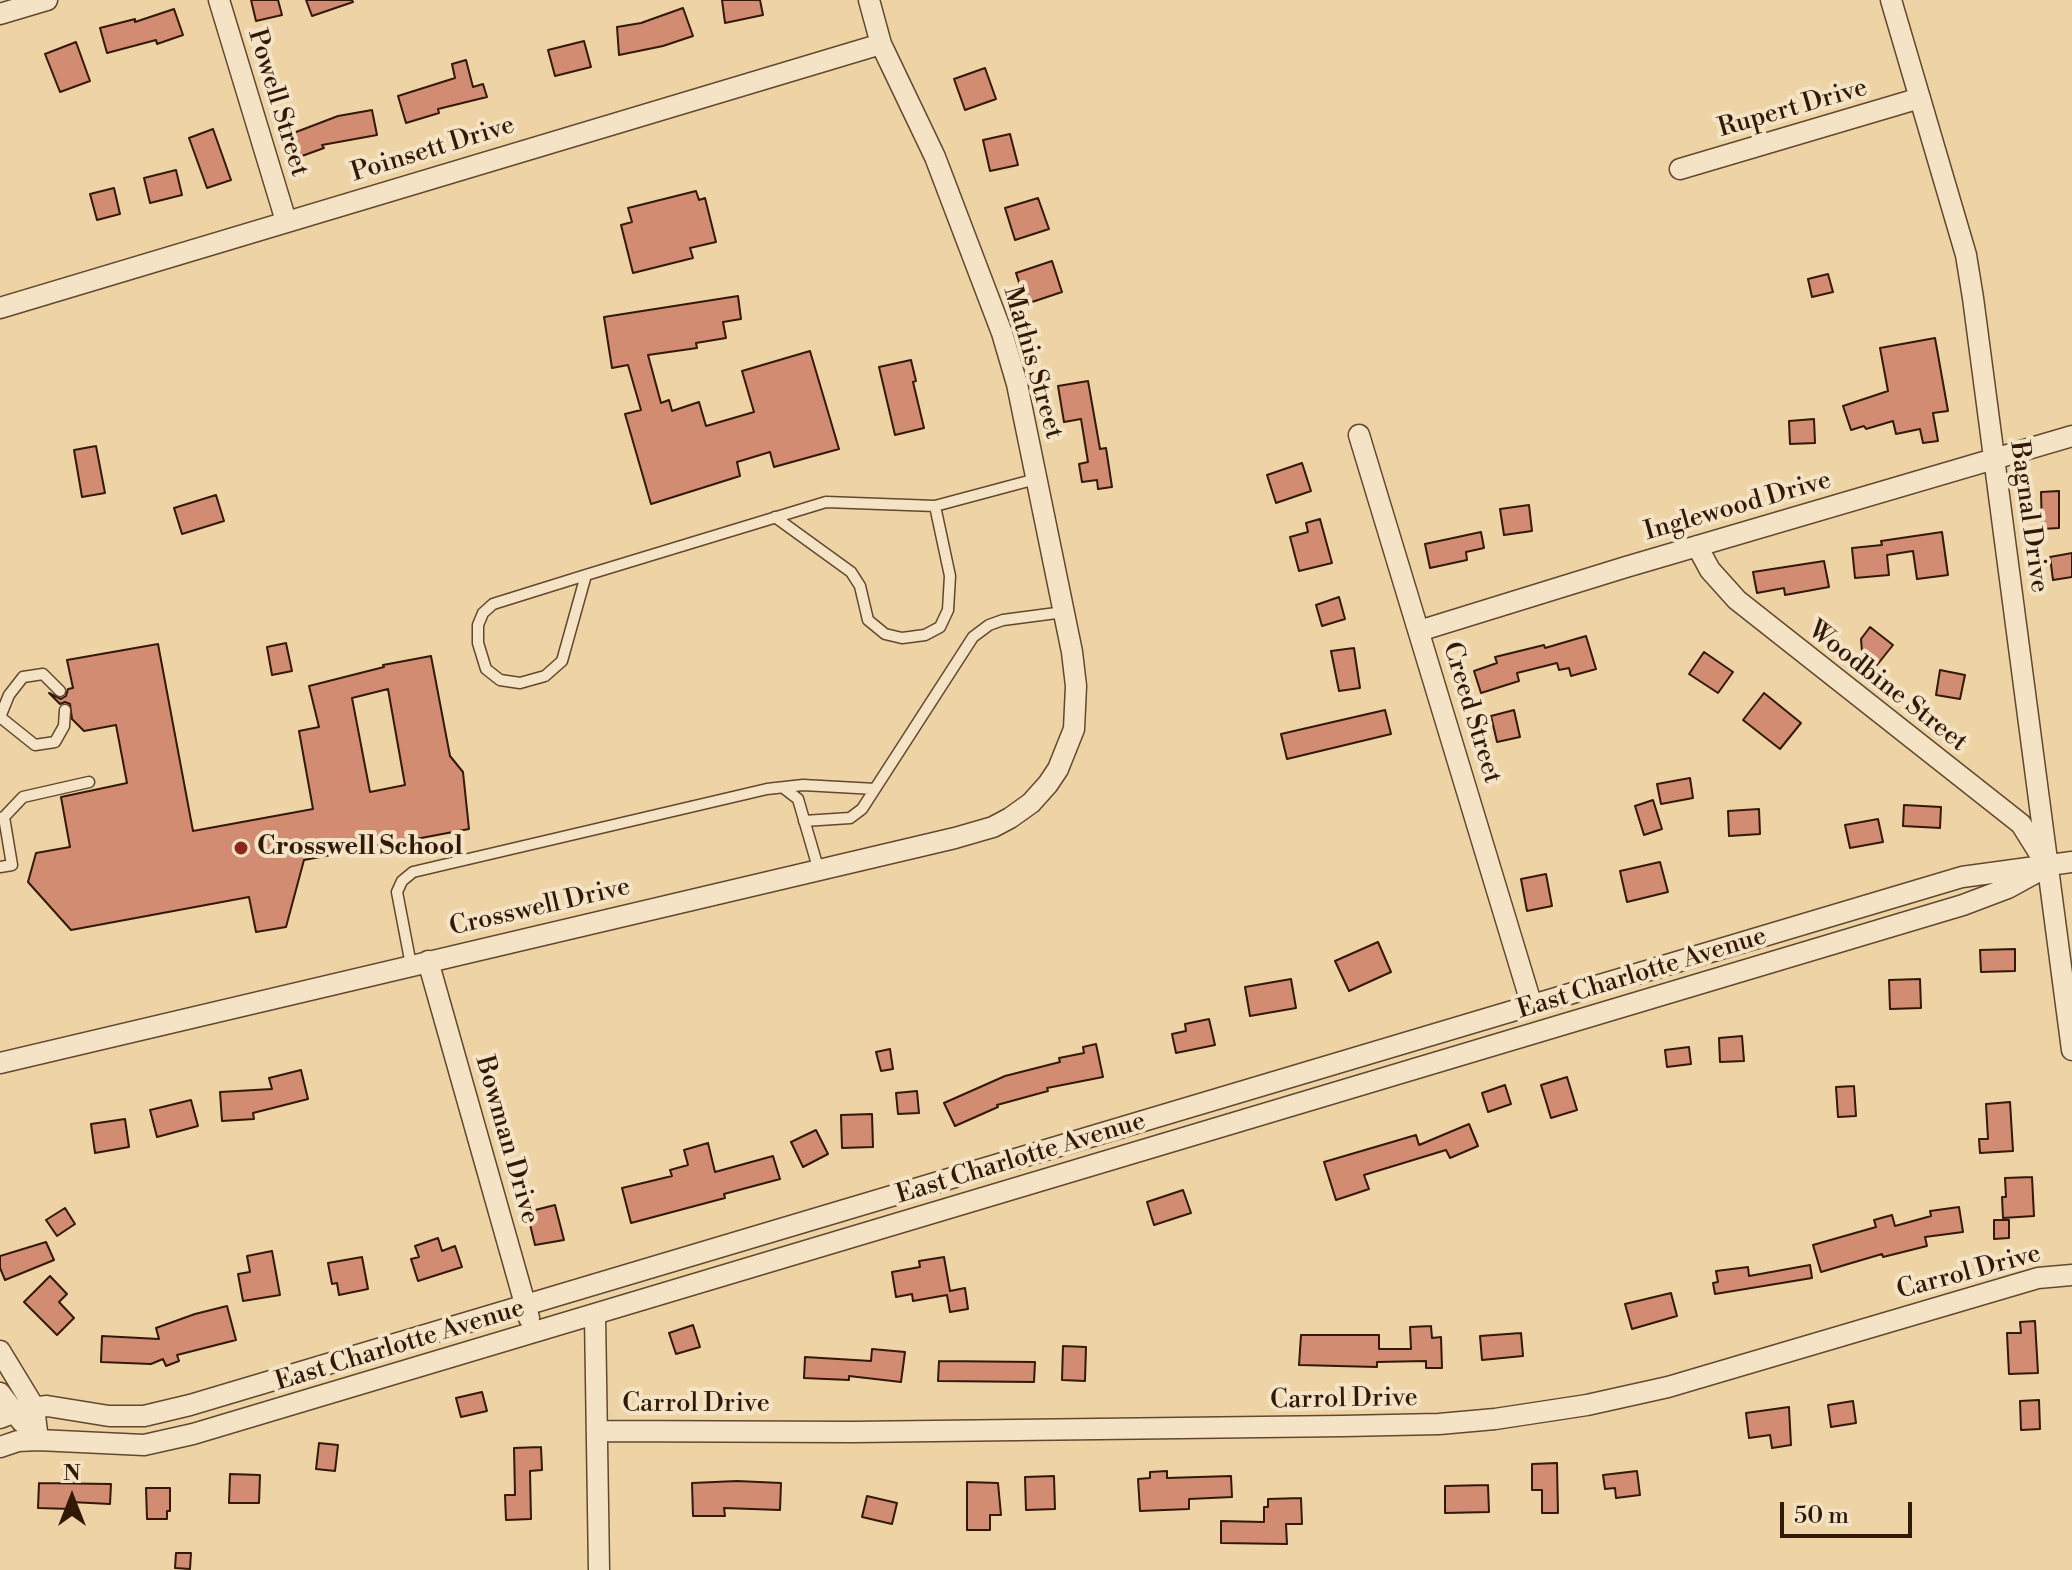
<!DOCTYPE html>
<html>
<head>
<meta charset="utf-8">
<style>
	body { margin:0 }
	#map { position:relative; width:2072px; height:1570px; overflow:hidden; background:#eed4a5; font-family:"Libre Bodoni",serif }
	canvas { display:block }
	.north { position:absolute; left:32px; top:1458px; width:80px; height:80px; -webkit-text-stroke:6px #f4e3c4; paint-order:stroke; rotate:0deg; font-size:22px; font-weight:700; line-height:32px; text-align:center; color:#321907 }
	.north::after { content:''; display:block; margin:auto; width:28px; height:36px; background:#321907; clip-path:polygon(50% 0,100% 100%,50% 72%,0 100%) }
	.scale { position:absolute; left:1780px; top:1502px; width:132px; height:36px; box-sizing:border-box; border:4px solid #321907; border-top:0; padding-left:10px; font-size:24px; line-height:28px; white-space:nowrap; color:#321907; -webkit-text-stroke:6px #f4e3c4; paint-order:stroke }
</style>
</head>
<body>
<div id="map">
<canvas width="2072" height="1570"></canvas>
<div class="north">N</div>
<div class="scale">50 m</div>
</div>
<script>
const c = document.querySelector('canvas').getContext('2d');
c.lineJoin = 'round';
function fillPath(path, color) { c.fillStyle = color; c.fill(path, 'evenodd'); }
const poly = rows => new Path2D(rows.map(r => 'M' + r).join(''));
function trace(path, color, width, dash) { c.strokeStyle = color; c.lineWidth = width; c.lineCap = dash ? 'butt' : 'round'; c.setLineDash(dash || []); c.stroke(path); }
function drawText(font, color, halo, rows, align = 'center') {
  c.font = font + ' "Libre Bodoni",serif'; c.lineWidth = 8; c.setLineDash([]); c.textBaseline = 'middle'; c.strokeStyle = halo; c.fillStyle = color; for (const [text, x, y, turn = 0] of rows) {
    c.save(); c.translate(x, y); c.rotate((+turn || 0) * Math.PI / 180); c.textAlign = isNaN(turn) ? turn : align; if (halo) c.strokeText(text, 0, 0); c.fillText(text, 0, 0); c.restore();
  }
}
const building = poly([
	[251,0,278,0,282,15,256,21,251,0],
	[306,0,352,0,353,2,312,16,306,0],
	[722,0,760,0,763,15,725,23,722,0],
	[683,8,693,36,663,46,619,55,617,27,641,23,683,8],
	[174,9,183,35,157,44,156,40,107,53,100,28,135,19,135,22,174,9],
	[584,41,591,67,555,76,548,50,584,41],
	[76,42,90,81,60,92,45,54,76,42],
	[466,60,473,87,483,84,487,97,438,109,439,113,406,123,398,96,455,78,452,64,466,60],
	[985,68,996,99,965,110,954,79,985,68],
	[372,110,377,135,322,145,324,148,291,160,283,137,338,116,372,110],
	[213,129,231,180,207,188,189,138,213,129],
	[1010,134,1018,165,990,171,983,140,1010,134],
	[176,170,182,195,150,203,144,178,176,170],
	[114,188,120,214,97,220,90,194,114,188],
	[696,191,699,200,705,198,716,242,690,248,693,258,633,273,621,225,632,222,628,208,696,191],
	[1038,198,1049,229,1015,240,1005,208,1038,198],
	[1052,261,1062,292,1026,304,1016,273,1052,261],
	[1828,274,1833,292,1812,297,1808,279,1828,274],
	[738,296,741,319,723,322,726,338,696,343,697,348,648,355,661,403,669,400,672,411,699,402,706,426,754,412,742,371,810,351,839,449,774,467,770,452,737,462,740,476,651,504,625,414,641,410,628,365,612,368,604,317,738,296],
	[1935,338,1948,411,1933,413,1938,441,1923,443,1920,429,1896,434,1893,421,1866,429,1864,426,1851,430,1843,406,1888,391,1880,348,1935,338],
	[911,360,916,381,913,382,924,428,895,435,879,367,911,360],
	[1088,381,1100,449,1106,448,1112,487,1098,489,1097,480,1082,482,1079,464,1088,462,1081,419,1064,422,1058,386,1088,381],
	[1814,419,1815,443,1790,444,1789,421,1814,419],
	[96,446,105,493,82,497,74,450,96,446],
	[1302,463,1311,491,1276,503,1267,475,1302,463],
	[2059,491,2059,528,2042,529,2041,492,2059,491],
	[216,495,224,521,182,534,174,508,216,495],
	[1529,505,1532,531,1504,535,1500,509,1529,505],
	[1320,519,1332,563,1299,571,1290,537,1308,532,1306,523,1320,519],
	[1481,532,1484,548,1466,552,1467,560,1430,568,1425,544,1481,532],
	[1942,532,1948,575,1917,579,1913,551,1887,555,1889,575,1855,578,1852,548,1882,545,1881,541,1942,532],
	[2072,553,2072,577,2053,580,2050,557,2072,553],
	[1824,561,1829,587,1785,595,1784,588,1757,593,1753,572,1824,561],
	[1339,597,1345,619,1322,626,1316,605,1339,597],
	[1870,627,1893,645,1877,665,1862,652,1861,639,1870,627],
	[1586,636,1596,669,1571,676,1569,668,1559,670,1557,663,1517,673,1519,681,1481,693,1474,671,1497,663,1495,657,1544,645,1545,648,1586,636],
	[286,643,292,671,272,675,267,647,286,643],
	[158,644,193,831,313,809,299,731,319,727,309,686,384,667,383,665,431,656,450,756,463,772,469,829,304,860,286,927,256,932,249,897,71,930,28,882,36,853,70,847,61,797,127,783,116,725,84,731,72,719,70,704,65,702,60,704,49,693,61,699,66,696,68,689,73,688,67,660,158,644],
	[388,689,405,785,370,792,352,698,388,689],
	[1354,648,1360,688,1339,691,1331,651,1354,648],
	[1704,652,1733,672,1718,693,1689,674,1704,652],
	[1940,670,1965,675,1960,699,1936,695,1940,670],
	[1764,693,1801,723,1780,749,1743,720,1764,693],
	[1385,710,1391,734,1287,759,1281,734,1385,710],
	[1514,710,1520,737,1497,742,1491,716,1514,710],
	[1690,778,1693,798,1661,804,1657,784,1690,778],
	[1653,800,1662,829,1644,835,1635,806,1653,800],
	[1904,805,1941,807,1940,828,1903,826,1904,805],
	[1759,809,1760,834,1729,836,1728,811,1759,809],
	[1878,819,1883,842,1850,848,1845,825,1878,819],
	[1660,862,1668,892,1627,902,1620,871,1660,862],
	[1546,874,1552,906,1527,911,1521,879,1546,874],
	[1378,942,1391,972,1349,991,1335,961,1378,942],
	[2015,949,2015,971,1981,972,1980,950,2015,949],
	[1291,979,1296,1008,1250,1016,1245,987,1291,979],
	[1920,979,1921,1008,1890,1009,1889,980,1920,979],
	[1209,1019,1215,1045,1176,1053,1172,1034,1186,1031,1185,1024,1209,1019],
	[1742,1036,1744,1061,1720,1062,1719,1038,1742,1036],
	[1096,1044,1103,1077,1047,1088,1048,1091,997,1105,998,1107,955,1126,944,1103,1005,1076,1060,1062,1059,1058,1084,1053,1083,1047,1096,1044],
	[1689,1047,1691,1064,1667,1067,1665,1050,1689,1047],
	[890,1049,893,1069,881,1071,876,1052,890,1049],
	[301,1070,308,1099,253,1113,254,1119,222,1121,220,1092,272,1089,269,1078,301,1070],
	[1567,1077,1577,1110,1551,1118,1541,1085,1567,1077],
	[1505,1085,1511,1104,1488,1112,1482,1093,1505,1085],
	[1854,1086,1856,1116,1838,1117,1836,1087,1854,1086],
	[917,1091,919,1113,898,1114,896,1093,917,1091],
	[191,1100,198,1126,157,1137,150,1110,191,1100],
	[2010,1102,2013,1151,1980,1153,1979,1139,1988,1139,1986,1104,2010,1102],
	[872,1114,873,1147,842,1148,841,1115,872,1114],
	[125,1119,129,1147,95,1153,91,1124,125,1119],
	[1469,1124,1478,1146,1450,1158,1446,1150,1364,1175,1369,1189,1336,1200,1324,1162,1416,1135,1419,1145,1469,1124],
	[816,1130,828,1154,803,1167,791,1142,816,1130],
	[708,1143,715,1172,773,1156,780,1179,724,1194,725,1198,631,1223,622,1188,672,1176,670,1170,688,1165,684,1150,708,1143],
	[2032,1177,2034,1216,2003,1218,2002,1197,2006,1197,2005,1178,2032,1177],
	[1183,1190,1191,1213,1154,1225,1147,1202,1183,1190],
	[555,1205,564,1240,535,1245,527,1212,555,1205],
	[1959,1207,1963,1232,1925,1237,1927,1246,1883,1257,1882,1254,1821,1272,1813,1245,1876,1227,1874,1220,1892,1215,1895,1226,1931,1216,1930,1211,1959,1207],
	[65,1208,75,1224,57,1236,46,1220,65,1208],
	[1994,1220,2009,1220,2009,1238,1994,1239,1994,1220],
	[438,1238,442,1251,455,1246,462,1267,418,1281,411,1259,419,1257,415,1246,438,1238],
	[46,1242,54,1260,5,1280,0,1268,0,1256,46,1242],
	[272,1251,280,1295,243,1301,238,1274,250,1272,247,1256,272,1251],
	[362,1257,368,1289,339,1295,337,1283,332,1284,328,1263,362,1257],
	[944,1257,950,1291,965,1288,968,1309,950,1312,947,1295,913,1301,912,1294,896,1297,892,1272,920,1267,919,1261,944,1257],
	[1810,1265,1812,1278,1715,1294,1713,1283,1718,1282,1716,1271,1748,1267,1749,1276,1810,1265],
	[50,1276,67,1294,59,1302,74,1318,57,1335,24,1302,50,1276],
	[1671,1293,1677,1316,1632,1329,1625,1304,1671,1293],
	[227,1306,236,1340,177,1355,179,1361,166,1366,163,1359,151,1364,101,1362,102,1336,159,1339,156,1328,195,1314,227,1306],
	[2035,1321,2038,1373,2009,1374,2007,1333,2021,1333,2020,1322,2035,1321],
	[693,1325,700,1347,676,1354,669,1333,693,1325],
	[1431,1326,1432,1338,1441,1337,1442,1368,1426,1368,1426,1361,1377,1362,1377,1367,1299,1365,1301,1335,1379,1335,1379,1349,1411,1349,1410,1327,1431,1326],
	[1521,1333,1523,1356,1482,1360,1480,1336,1521,1333],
	[1063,1346,1086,1347,1085,1381,1062,1380,1063,1346],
	[872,1349,905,1352,901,1382,849,1376,849,1380,804,1378,805,1357,871,1361,872,1349],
	[939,1361,1035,1362,1034,1382,938,1381,939,1361],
	[482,1392,487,1411,461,1417,456,1398,482,1392],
	[2039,1400,2040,1429,2021,1430,2020,1401,2039,1400],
	[1853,1401,1856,1423,1831,1427,1828,1405,1853,1401],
	[1789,1407,1791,1445,1772,1448,1770,1435,1749,1438,1746,1413,1789,1407],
	[319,1443,338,1445,335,1471,316,1469,319,1443],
	[541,1447,542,1470,530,1471,531,1519,506,1520,505,1495,515,1495,514,1448,541,1447],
	[1557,1463,1558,1513,1542,1513,1542,1490,1532,1490,1532,1464,1557,1463],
	[1167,1471,1167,1478,1231,1476,1232,1497,1189,1499,1189,1509,1140,1511,1138,1479,1150,1478,1150,1472,1167,1471],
	[1637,1471,1640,1495,1616,1498,1615,1488,1605,1489,1603,1475,1637,1471],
	[230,1474,260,1475,259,1503,229,1503,230,1474],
	[1054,1476,1055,1509,1026,1510,1025,1477,1054,1476],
	[737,1481,781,1483,780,1510,724,1508,725,1516,693,1516,692,1483,737,1481],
	[967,1482,998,1483,1001,1515,990,1515,990,1530,967,1530,967,1482],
	[39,1483,111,1484,110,1504,71,1502,71,1509,38,1508,39,1483],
	[1488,1485,1489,1512,1445,1513,1445,1486,1488,1485],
	[146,1488,170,1488,170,1511,167,1511,167,1519,147,1519,146,1488],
	[867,1496,897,1503,892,1524,862,1517,867,1496],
	[1301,1498,1302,1524,1286,1524,1287,1544,1221,1543,1221,1521,1264,1522,1264,1507,1268,1507,1268,1499,1301,1498],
	[176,1553,191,1553,190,1569,175,1568,176,1553]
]);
const lane = poly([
	[775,517,851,572,860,586,868,620,885,634,902,638,925,635,940,627,948,610,950,576,935,506],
	[586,575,562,661,545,676,520,683,500,680,486,669,478,643,478,625,483,613,493,604,586,575,826,502,935,506,1036,479],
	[60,691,43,674,23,677,9,695,0,717,35,745,55,742,64,726,65,710],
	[785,789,798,799,819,871],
	[4,817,23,797,89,782],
	[0,818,4,817,12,865,0,867],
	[804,821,850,818,862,809,973,637,989,625,1003,620,1064,612],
	[411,965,397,892,402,881,413,872,767,789,803,785,875,789]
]);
const street = poly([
	[219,0,286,221],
	[1891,0,1966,255,1973,298,2072,1050],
	[0,14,47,0],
	[1680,169,1920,98],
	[0,308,881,44],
	[1359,435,1532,1006],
	[1697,546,1710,570,1737,600,2021,824,2041,856],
	[1419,631,1626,567,2072,436],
	[428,961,529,1318],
	[0,1063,955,838,993,827,1010,818,1031,803,1048,784,1058,769,1074,729,1076,686,1072,652,1017,384,1002,333,935,157,881,44,869,0],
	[595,1315,599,1570],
	[0,1351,34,1407,38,1440],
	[0,1393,22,1422],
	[0,1418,23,1409,47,1406,109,1416,144,1416,190,1405,1962,877,2072,862],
	[597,1431,853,1432,1343,1426,1439,1424,1495,1419,1587,1405,1668,1387,2038,1278,2072,1275],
	[0,1447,18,1441,38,1440,144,1445,193,1434,1963,905,2008,888,2039,871]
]);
const markers = [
	[241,848,8,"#8f2418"]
];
const streetNames = [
	["Powell Street",277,103,73],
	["Rupert Drive",1793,109,-16],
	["Poinsett Drive",433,150,-17],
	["Mathis Street",1032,363,74],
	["Inglewood Drive",1738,507,-16],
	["Bagnal Drive",2028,517,82],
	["Woodbine Street",1887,687,38],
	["Creed Street",1471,713,73],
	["Crosswell Drive",540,908,-13],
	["East Charlotte Avenue",1642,974,-17],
	["Bowman Drive",506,1140,74],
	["East Charlotte Avenue",1021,1159,-17],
	["Carrol Drive",1969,1273,-15],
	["East Charlotte Avenue",400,1346,-17],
	["Carrol Drive",1344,1400,-1],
	["Carrol Drive",696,1405]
];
const poiNames = [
	["Crosswell School",257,848]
];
fillPath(building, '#d18c71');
trace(building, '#321907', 2);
trace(lane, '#61482e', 13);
trace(street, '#61482e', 23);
trace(lane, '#f4e3c4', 10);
trace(street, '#f4e3c4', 20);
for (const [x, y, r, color] of markers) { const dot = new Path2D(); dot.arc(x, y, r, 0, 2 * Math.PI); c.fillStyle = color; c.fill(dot); trace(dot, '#f4e3c4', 3); }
drawText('26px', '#321907', '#f4e3c4', streetNames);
drawText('bold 26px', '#321907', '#f4e3c4', poiNames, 'left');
</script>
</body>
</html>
